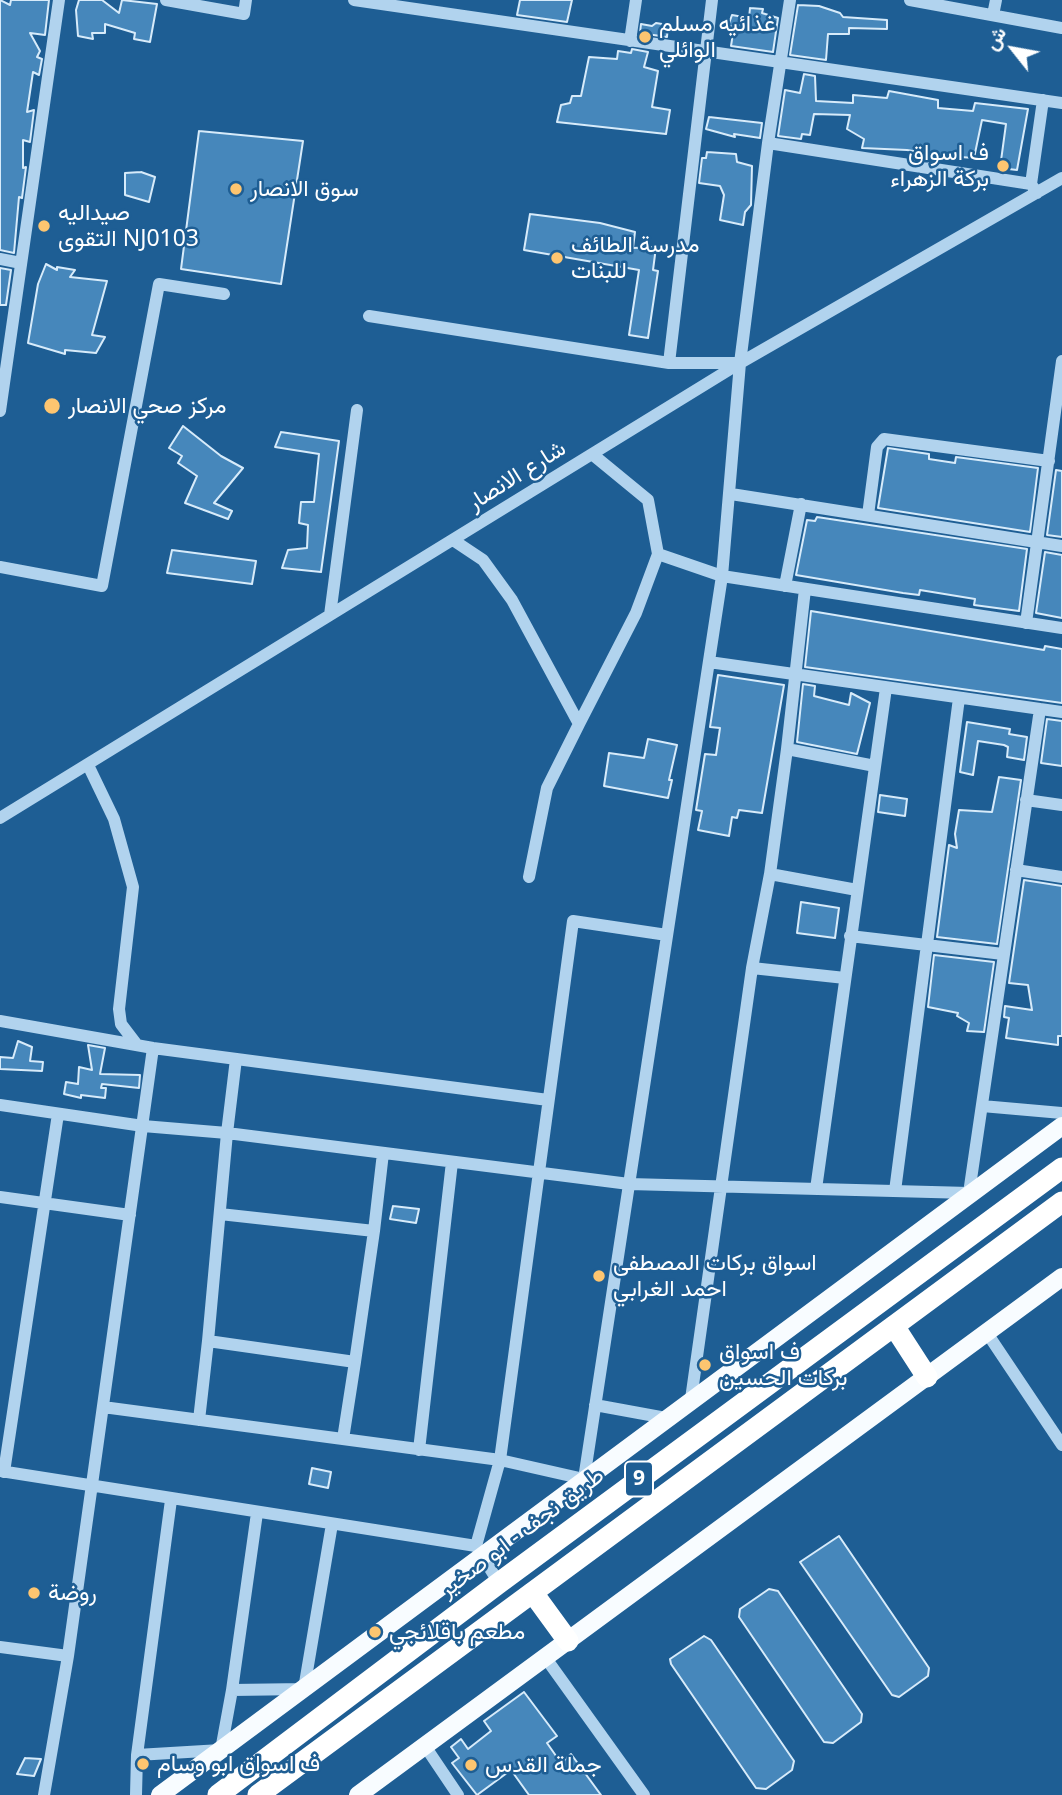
<!DOCTYPE html>
<html>
<head>
<meta charset="utf-8">
<style>
	body { margin:0 }
	#map { position:relative; width:1062px; height:1795px; overflow:hidden; background:#1e5e94; font-family:"Noto Sans",Vazirmatn,sans-serif }
	canvas { display:block }
	.north { position:absolute; left:978px; top:14px; width:70px; height:70px; -webkit-text-stroke:5px #1e5e94; paint-order:stroke; rotate:301deg; font-size:19px; font-weight:700; line-height:28px; text-align:center; color:#fff }
	.north::after { content:''; display:block; margin:auto; width:24px; height:32px; background:#fff; clip-path:polygon(50% 0,100% 100%,50% 72%,0 100%) }
</style>
</head>
<body>
<div id="map">
<canvas width="1062" height="1795"></canvas>
<div class="north">ش</div>
</div>
<script>
const c = document.querySelector('canvas').getContext('2d');
c.lineJoin = 'round';
function fillPath(path, color) { c.fillStyle = color; c.fill(path, 'evenodd'); }
const poly = rows => new Path2D(rows.map(r => 'M' + r).join(''));
function trace(path, color, width, dash) { c.strokeStyle = color; c.lineWidth = width; c.lineCap = dash ? 'butt' : 'round'; c.setLineDash(dash || []); c.stroke(path); }
function drawText(font, color, halo, rows, align = 'center') {
  c.font = font + ' "Noto Sans",Vazirmatn,sans-serif'; c.lineWidth = 5; c.setLineDash([]); c.textBaseline = 'middle'; c.strokeStyle = halo; c.fillStyle = color; for (const [text, x, y, turn = 0] of rows) {
    c.save(); c.translate(x, y); c.rotate((+turn || 0) * Math.PI / 180); c.textAlign = isNaN(turn) ? turn : align; if (halo) c.strokeText(text, 0, 0); c.fillText(text, 0, 0); c.restore();
  }
}
const building = poly([
	[0,0,10,5,11,0,49,0,45,35,30,33,40,51,37,57,42,59,39,75,33,72,27,112,34,110,30,142,23,140,23,168,26,167,22,198,19,197,14,253,0,250,0,0],
	[79,0,102,0,119,13,122,0,157,4,150,42,134,39,135,33,105,24,105,33,92,33,93,39,78,36,76,10,79,0],
	[520,0,572,0,567,22,517,15,520,0],
	[798,5,819,6,840,13,843,17,887,20,887,29,849,28,849,34,828,34,826,60,790,55,798,5],
	[750,8,763,9,762,13,778,18,773,52,731,46,734,27,728,26,732,15,749,18,750,8],
	[656,23,668,25,667,37,640,33,641,24,652,26,656,23],
	[632,49,648,52,644,67,658,71,652,107,670,110,666,134,557,122,561,105,570,103,572,96,581,96,589,57,617,59,618,51,631,53,632,49],
	[804,74,815,76,816,101,853,103,853,95,887,98,889,91,938,100,938,108,973,111,975,103,1028,109,1017,170,1000,168,1006,124,982,120,974,158,947,156,946,161,931,159,932,154,907,150,862,148,864,139,847,129,850,115,814,114,810,135,802,134,801,139,778,136,785,90,800,93,804,74],
	[709,117,762,123,760,138,734,134,735,137,706,129,709,117],
	[199,131,303,141,281,284,181,269,199,131],
	[707,152,736,154,737,162,752,166,751,205,745,212,743,225,720,220,724,195,720,186,699,183,702,158,706,158,707,152],
	[141,172,155,177,149,202,125,195,125,173,141,172],
	[530,214,600,223,635,232,633,248,656,247,653,270,658,271,648,338,629,335,639,270,524,250,530,214],
	[46,264,57,270,57,267,75,270,70,277,107,281,92,335,105,337,96,353,65,350,65,354,28,343,38,284,46,264],
	[0,268,11,270,6,305,0,305,0,268],
	[183,426,221,456,243,468,214,503,232,511,228,519,185,503,197,476,178,463,182,456,169,448,183,426],
	[281,432,339,441,321,572,282,568,288,550,307,548,308,525,299,523,301,502,314,502,319,454,275,447,281,432],
	[888,448,929,454,929,459,955,463,956,457,1038,468,1030,532,878,508,888,448],
	[1056,470,1062,471,1062,537,1047,535,1056,470],
	[817,517,1027,549,1019,611,974,605,975,599,920,590,919,595,903,593,796,575,807,520,815,521,817,517],
	[172,550,256,561,252,584,167,573,172,550],
	[1045,552,1062,555,1062,618,1036,613,1045,552],
	[811,611,1044,650,1045,646,1062,649,1062,703,805,667,811,611],
	[718,675,784,685,762,813,739,810,737,818,732,817,729,836,698,830,702,811,696,810,705,754,716,755,720,728,710,727,718,675],
	[803,684,815,686,814,696,849,705,851,693,870,703,857,754,797,742,803,684],
	[1047,719,1062,721,1062,766,1041,763,1047,719],
	[967,722,1010,729,1009,734,1027,737,1024,760,1007,757,1008,747,1004,745,978,741,973,775,960,772,967,722],
	[648,739,677,745,669,780,672,780,668,798,604,786,609,753,644,758,648,739],
	[999,777,1021,780,997,944,937,937,949,845,957,848,955,834,959,810,992,812,999,777],
	[880,795,907,799,905,816,878,812,880,795],
	[1024,880,1062,886,1062,1036,1058,1036,1058,1045,1006,1038,1009,1018,1004,1017,1005,1006,1032,1010,1028,985,1009,983,1024,880],
	[801,902,839,908,835,938,797,933,801,902],
	[934,955,994,962,984,1032,967,1031,969,1023,957,1016,958,1013,928,1007,934,955],
	[18,1041,32,1047,30,1061,43,1062,42,1071,0,1069,0,1057,13,1058,18,1041],
	[88,1045,105,1048,100,1074,140,1075,139,1088,102,1084,101,1088,106,1088,105,1098,81,1095,81,1098,64,1094,66,1082,78,1084,79,1067,92,1070,88,1045],
	[393,1206,419,1209,416,1223,390,1219,393,1206],
	[312,1468,331,1472,328,1488,309,1484,312,1468],
	[839,1536,929,1668,928,1676,899,1697,892,1695,800,1562,839,1536],
	[769,1589,778,1591,862,1714,861,1722,833,1743,824,1742,739,1617,740,1609,769,1589],
	[704,1636,711,1640,794,1761,792,1770,766,1789,756,1788,671,1664,670,1659,704,1636],
	[524,1692,557,1736,547,1743,561,1763,571,1754,601,1795,529,1795,511,1770,477,1795,452,1763,459,1758,451,1747,461,1739,468,1749,491,1731,484,1721,524,1692],
	[25,1758,41,1759,34,1776,17,1774,25,1758]
]);
const minor = poly([
	[166,0,244,14,246,0],
	[354,0,1062,103],
	[910,0,1062,28],
	[993,15,996,0],
	[630,41,636,0],
	[768,143,1031,184,1037,193],
	[1031,184,1043,100],
	[0,259,21,263],
	[369,316,669,363,740,363],
	[669,363,712,0],
	[0,411,59,0],
	[731,494,1062,546],
	[868,515,877,447,884,439,1049,461],
	[453,540,483,560,512,600,579,724,547,788,529,877],
	[658,554,722,576,1062,628],
	[0,567,102,586,159,284,224,294],
	[785,586,801,504],
	[330,615,357,410],
	[1026,623,1062,361],
	[709,662,1062,712],
	[579,724,636,613,658,554,648,500,592,454],
	[787,749,805,589],
	[88,765,114,819,133,887,119,1009,121,1024,137,1045],
	[1026,800,1062,805],
	[0,818,740,363,1062,178],
	[1016,870,1062,877],
	[857,890,770,874,787,749,875,766],
	[850,936,1003,954],
	[752,968,845,978],
	[0,1021,153,1048,548,1100],
	[0,1105,143,1126,227,1133,629,1184,969,1193,1040,709],
	[982,1106,1062,1113],
	[816,1189,886,688],
	[895,1191,959,698],
	[0,1197,130,1215],
	[220,1214,374,1231,355,1362,208,1341,227,1133,236,1059],
	[374,1231,383,1153],
	[987,1333,1062,1445],
	[691,1399,752,968,770,874],
	[595,1405,666,1418],
	[103,1407,500,1460,584,1479,722,576,740,363,768,143,790,0],
	[199,1420,208,1341],
	[343,1439,355,1362],
	[419,1450,452,1162],
	[0,1471,476,1546,499,1583],
	[4,1472,58,1114],
	[476,1546,500,1460,573,921,667,935],
	[0,1647,68,1656],
	[545,1657,644,1795],
	[232,1690,257,1513],
	[425,1746,458,1795],
	[137,1755,171,1500],
	[44,1795,68,1656,153,1048],
	[136,1795,137,1755,221,1750,232,1690,304,1689,332,1524]
]);
const major = poly([
	[160,1795,1062,1126],
	[358,1795,1062,1277]
]);
const highway = poly([
	[894,1326,927,1377],
	[533,1593,568,1641],
	[218,1795,499,1583,1062,1168],
	[258,1795,1062,1202]
]);
const markers = [
	[645,37,7,"#fdc570"],
	[1003,166,7,"#fdc570"],
	[236,189,7,"#fdc570"],
	[44,226,7,"#fdc570"],
	[557,258,7,"#fdc570"],
	[52,406,9,"#fdc570"],
	[599,1276,7,"#fdc570"],
	[705,1365,7,"#fdc570"],
	[34,1593,7,"#fdc570"],
	[375,1632,7,"#fdc570"],
	[143,1764,7,"#fdc570"],
	[471,1765,7,"#fdc570"]
];
const shields = [
	[639,1479,28]
];
const shieldNames = [
	["9",639,1479]
];
const poiNames = [
	["غذائيه مسلم",659,24],
	["الوائلي",659,50],
	["ف اسواق",989,153,"right"],
	["بركة الزهراء",989,179,"right"],
	["سوق الانصار",250,189],
	["صيداليه",58,213],
	["التقوى NJ0103",58,239],
	["مدرسة الطائف",571,245],
	["للبنات",571,271],
	["مركز صحي الانصار",68,406],
	["اسواق بركات المصطفى",613,1263],
	["احمد الغرابي",613,1289],
	["ف اسواق",719,1352],
	["بركات الحسين",719,1378],
	["روضة",48,1593],
	["مطعم باقلائجي",389,1632],
	["ف اسواق ابو وسام",157,1764],
	["جملة القدس",485,1765]
];
const streetNames = [
	["شارع الانصار",517,476,-32],
	["طريق نجف - ابو صخير",522,1533,-37]
];
fillPath(building, '#4687bb');
trace(building, '#d7ebfa', 2);
trace(minor, '#b1d3ee', 12);
trace(major, '#f8fcff', 18);
trace(highway, '#fff', 21);
for (const [x, y, r, color] of markers) { const dot = new Path2D(); dot.arc(x, y, r, 0, 2 * Math.PI); c.fillStyle = color; c.fill(dot); trace(dot, '#1e5e94', 2.5); }
for (const [x, y, w] of shields) { const box = new Path2D(); box.roundRect(x - w / 2, y - 17.5, w, 35, 5); c.fillStyle = '#1e5e94'; c.fill(box); trace(box, '#fff', 2); }
drawText('bold 21px', '#fff', null, shieldNames);
drawText('23px', '#fff', '#1e5e94', poiNames, 'left');
drawText('23px', '#fff', '#1e5e94', streetNames);
</script>
</body>
</html>
